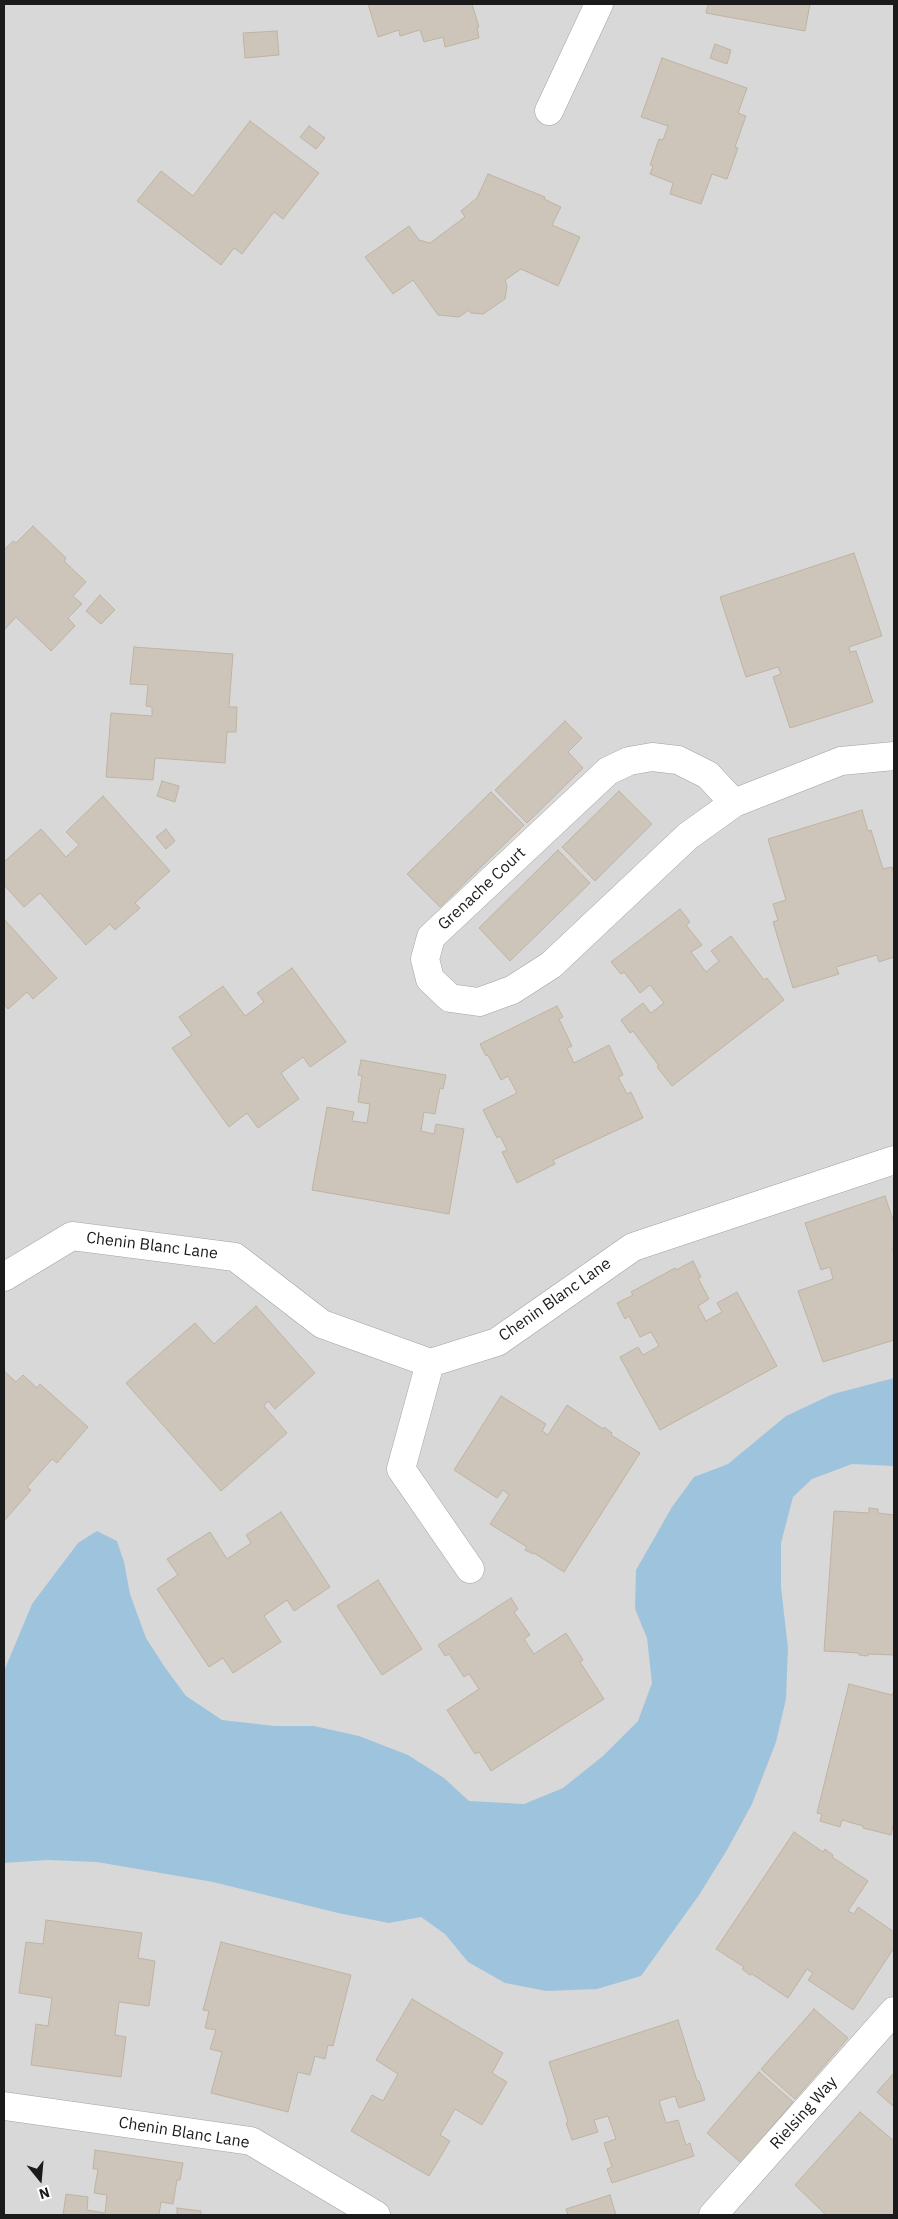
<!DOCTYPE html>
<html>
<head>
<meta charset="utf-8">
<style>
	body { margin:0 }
	#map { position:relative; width:898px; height:2219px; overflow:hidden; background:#edebe0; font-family:"IBM Plex Sans",sans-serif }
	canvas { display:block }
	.frame { position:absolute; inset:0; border:5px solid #1b1b1b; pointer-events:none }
	.north { position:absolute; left:15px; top:2154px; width:50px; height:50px; -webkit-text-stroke:4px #fff; paint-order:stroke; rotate:163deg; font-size:14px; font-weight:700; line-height:20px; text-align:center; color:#1b1b1b }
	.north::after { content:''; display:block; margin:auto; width:18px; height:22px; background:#1b1b1b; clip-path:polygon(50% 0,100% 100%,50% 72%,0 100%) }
</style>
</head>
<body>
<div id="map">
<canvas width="898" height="2219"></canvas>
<div class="frame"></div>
<div class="north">N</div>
</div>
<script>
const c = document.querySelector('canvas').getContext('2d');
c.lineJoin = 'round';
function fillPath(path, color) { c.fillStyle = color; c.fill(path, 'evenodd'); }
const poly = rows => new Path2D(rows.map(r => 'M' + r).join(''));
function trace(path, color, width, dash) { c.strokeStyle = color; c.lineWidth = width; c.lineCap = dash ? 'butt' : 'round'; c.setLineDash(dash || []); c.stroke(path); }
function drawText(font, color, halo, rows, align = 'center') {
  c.font = font + ' "IBM Plex Sans",sans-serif'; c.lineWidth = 4.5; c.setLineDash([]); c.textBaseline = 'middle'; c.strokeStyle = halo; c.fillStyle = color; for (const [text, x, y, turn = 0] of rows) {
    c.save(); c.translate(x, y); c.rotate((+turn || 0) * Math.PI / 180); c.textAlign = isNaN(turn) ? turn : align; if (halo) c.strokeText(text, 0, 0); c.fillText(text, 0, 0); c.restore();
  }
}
const residential = poly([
	[4,4,894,4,894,2215,4,2215]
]);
const water = poly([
	[894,1378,894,1466,852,1464,812,1479,793,1497,781,1543,781,1587,788,1648,786,1699,776,1742,752,1804,727,1850,699,1895,641,1976,597,1989,546,1991,505,1983,468,1962,445,1934,421,1917,389,1923,338,1913,213,1882,97,1862,48,1860,4,1863,4,1671,32,1604,78,1543,97,1531,117,1541,124,1562,130,1594,146,1638,164,1666,186,1696,222,1720,275,1726,314,1726,359,1736,408,1755,444,1778,469,1801,524,1804,563,1788,603,1756,638,1721,652,1683,647,1638,635,1609,636,1570,672,1507,694,1477,728,1464,786,1416,833,1394]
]);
const building = poly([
	[368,4,472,4,479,27,477,27,479,38,445,47,443,37,424,42,420,30,400,36,399,30,378,37,368,4],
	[708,4,810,4,805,31,706,13,708,4],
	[277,31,279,55,245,58,243,33,277,31],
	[715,44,731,50,727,64,710,58,715,44],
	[662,58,747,88,738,113,746,116,735,147,738,148,727,179,712,174,701,204,670,194,673,183,650,174,653,166,650,165,659,139,663,140,668,126,641,117,662,58],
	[250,121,319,173,283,219,274,212,242,254,234,248,221,265,137,201,161,171,193,196,250,121],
	[309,126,325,138,316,149,300,137,309,126],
	[488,174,545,197,544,199,561,207,552,225,580,237,558,286,521,269,505,280,507,286,505,299,483,314,471,313,469,310,459,317,438,315,413,280,393,294,365,257,409,226,419,240,430,243,465,217,461,211,477,198,488,174],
	[33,526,66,558,64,561,86,582,73,596,82,604,68,618,75,626,51,651,16,617,4,630,4,550,13,541,16,543,33,526],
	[854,553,882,636,849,647,850,652,856,651,873,702,790,728,773,677,781,674,778,667,746,677,720,597,854,553],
	[100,595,115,610,101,624,86,611,100,595],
	[134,647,233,654,229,707,237,707,236,732,227,732,225,763,155,758,153,780,106,777,111,713,152,716,152,707,146,706,148,685,130,684,134,647],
	[565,721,582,738,568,752,583,768,527,823,495,790,565,721],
	[162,781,179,786,175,802,157,796,162,781],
	[619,791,652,824,595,881,562,847,619,791],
	[491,792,524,825,440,907,407,874,491,792],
	[103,796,170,871,135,903,140,908,115,930,110,924,86,945,40,893,24,907,4,885,4,862,41,829,66,857,79,845,66,832,103,796],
	[862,810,868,831,871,830,883,869,892,867,894,874,894,957,879,962,877,955,836,967,839,974,793,988,773,922,778,920,773,904,786,900,768,839,862,810],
	[166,829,175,841,166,849,156,837,166,829],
	[558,850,590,883,510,961,479,928,558,850],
	[680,909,690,922,686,925,702,945,691,952,706,972,719,961,711,951,731,936,764,980,767,978,784,1000,672,1086,657,1067,659,1066,633,1031,630,1033,621,1020,643,1003,651,1013,664,1003,650,985,640,993,624,972,621,974,611,962,680,909],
	[4,919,57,978,33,999,27,992,8,1009,4,1004,4,919],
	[292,968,346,1042,310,1067,303,1057,281,1073,299,1099,258,1128,247,1113,229,1127,172,1048,192,1035,179,1017,223,986,245,1016,264,1002,257,993,292,968],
	[557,1006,563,1017,559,1019,572,1046,567,1048,574,1063,609,1045,623,1075,618,1077,627,1094,631,1092,643,1118,553,1160,555,1164,517,1183,502,1152,507,1150,500,1136,497,1138,483,1110,517,1093,508,1076,501,1080,488,1055,486,1056,480,1044,557,1006],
	[361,1060,446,1075,443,1089,440,1088,435,1114,424,1112,421,1131,434,1134,436,1124,464,1129,449,1214,312,1190,327,1107,354,1112,352,1121,367,1123,370,1104,358,1102,362,1076,358,1075,361,1060],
	[885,1196,894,1223,894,1247,892,1248,894,1256,894,1340,823,1362,798,1291,833,1279,830,1267,821,1270,805,1223,885,1196],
	[693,1261,701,1277,698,1278,709,1299,698,1306,706,1321,722,1312,717,1303,737,1292,777,1366,660,1430,620,1357,638,1347,643,1355,659,1346,651,1332,640,1337,629,1316,625,1319,617,1303,633,1295,631,1292,675,1268,676,1270,693,1261],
	[256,1306,315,1373,275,1409,268,1401,264,1406,287,1433,221,1491,126,1383,195,1323,214,1344,256,1306],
	[4,1371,16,1382,23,1375,37,1388,40,1384,88,1427,57,1463,52,1459,27,1487,31,1490,4,1521,4,1371],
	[501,1396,546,1424,542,1431,548,1435,567,1405,603,1429,604,1427,612,1433,611,1435,640,1453,564,1572,534,1553,533,1554,525,1550,527,1547,490,1524,509,1495,503,1490,497,1498,454,1470,501,1396],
	[869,1508,878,1509,878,1513,894,1515,894,1655,868,1654,868,1656,859,1655,859,1653,824,1651,834,1511,869,1513,869,1508],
	[281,1512,330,1587,294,1611,287,1600,264,1616,281,1642,233,1673,223,1658,209,1667,157,1589,178,1575,167,1559,210,1532,227,1559,251,1543,246,1535,281,1512],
	[378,1580,422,1649,382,1675,337,1606,378,1580],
	[511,1598,518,1609,514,1612,530,1635,524,1639,534,1654,566,1633,583,1660,580,1662,604,1699,491,1771,479,1752,475,1754,447,1710,479,1689,469,1674,464,1677,449,1654,445,1656,438,1645,511,1598],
	[849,1684,892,1695,894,1691,894,1821,891,1835,863,1828,863,1826,842,1820,840,1827,820,1821,822,1814,817,1813,849,1684],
	[794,1832,823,1852,825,1849,833,1855,832,1857,868,1881,848,1911,854,1914,858,1907,894,1932,894,1948,853,2010,808,1980,813,1973,807,1969,788,1998,752,1974,750,1975,742,1969,744,1967,716,1949,794,1832],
	[46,1920,142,1933,138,1958,155,1961,149,2006,119,2002,115,2035,126,2037,121,2077,31,2065,36,2024,48,2026,52,1998,19,1993,26,1942,43,1944,46,1920],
	[221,1942,351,1975,333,2046,328,2045,325,2059,315,2056,310,2075,298,2072,288,2112,211,2093,222,2052,210,2049,216,2030,205,2028,209,2011,203,2010,221,1942],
	[412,1999,503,2053,492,2073,507,2082,482,2125,455,2109,440,2135,450,2141,429,2176,351,2131,372,2095,383,2101,398,2074,376,2060,412,1999],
	[814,2009,848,2038,795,2099,761,2069,814,2009],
	[678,2020,697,2081,699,2081,705,2100,679,2108,675,2096,659,2101,666,2123,678,2120,686,2145,690,2143,694,2156,612,2183,607,2169,612,2167,604,2143,616,2139,608,2116,594,2120,598,2132,572,2140,566,2123,568,2122,549,2062,678,2020],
	[759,2072,793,2102,741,2163,707,2133,759,2072],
	[894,2073,894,2107,877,2092,894,2073],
	[860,2112,894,2141,894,2215,826,2215,795,2185,860,2112],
	[95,2150,183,2163,180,2180,177,2180,173,2204,161,2202,159,2215,63,2215,66,2194,88,2197,87,2210,105,2213,107,2195,94,2193,98,2169,93,2169,95,2150],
	[610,2195,616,2215,568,2215,566,2209,610,2195],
	[177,2208,201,2211,201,2215,177,2215,177,2208]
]);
const minor = poly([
	[549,111,599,4],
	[734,803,708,775,678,760,652,757,629,761,608,771,431,937,425,959,430,979,450,998,479,1002,512,990,551,965,688,836,734,803,841,761,894,756],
	[4,1277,72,1236,235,1257,322,1324,430,1363,497,1342,633,1247,894,1160],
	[430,1363,401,1469,470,1569],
	[4,2106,251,2141,376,2215],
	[713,2215,894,2011]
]);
const streetNames = [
	["Grenache Court",482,889,-43],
	["Chenin Blanc Lane",152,1246,7],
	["Chenin Blanc Lane",555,1300,-35],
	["Rielsing Way",804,2113,-48],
	["Chenin Blanc Lane",184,2133,9]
];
fillPath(residential, '#d9d8d8');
fillPath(water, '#9ec4dd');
fillPath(building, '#cdc5b9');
trace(building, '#bfb4a2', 1);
trace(minor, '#a2a2a2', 29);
trace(minor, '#fff', 28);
drawText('16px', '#1b1b1b', '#fff', streetNames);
</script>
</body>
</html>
